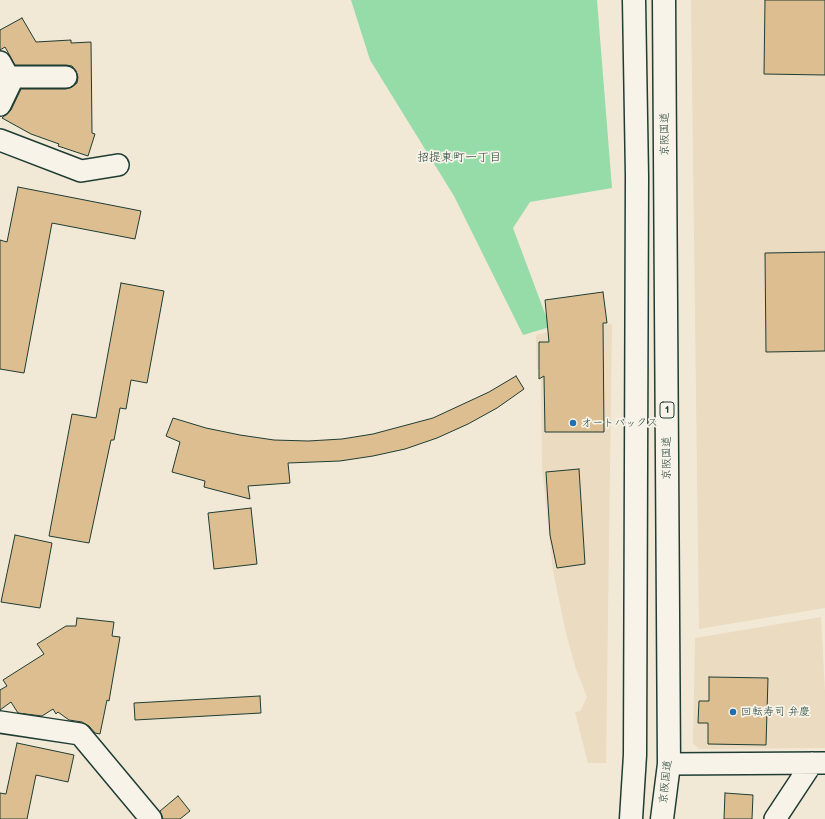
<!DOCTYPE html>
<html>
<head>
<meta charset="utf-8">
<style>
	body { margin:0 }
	canvas { display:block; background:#f2e8d6 }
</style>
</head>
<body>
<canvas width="825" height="819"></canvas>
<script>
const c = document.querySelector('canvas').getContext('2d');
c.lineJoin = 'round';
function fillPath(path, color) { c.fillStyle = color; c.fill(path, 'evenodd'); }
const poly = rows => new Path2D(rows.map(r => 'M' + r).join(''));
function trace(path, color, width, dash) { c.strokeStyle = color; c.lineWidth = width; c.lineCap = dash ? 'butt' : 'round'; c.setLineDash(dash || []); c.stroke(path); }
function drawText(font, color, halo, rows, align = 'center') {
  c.font = font + ' "Balsamiq Sans","Klee One",sans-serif'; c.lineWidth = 3.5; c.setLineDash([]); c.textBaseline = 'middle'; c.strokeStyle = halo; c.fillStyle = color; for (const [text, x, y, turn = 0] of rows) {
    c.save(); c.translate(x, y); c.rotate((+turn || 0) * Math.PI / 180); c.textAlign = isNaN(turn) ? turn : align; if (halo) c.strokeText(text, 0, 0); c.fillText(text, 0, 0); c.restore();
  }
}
const built = poly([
	[691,0,825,0,825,608,699,629],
	[612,324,606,763,588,763,575,712,580,711,587,697,576,669,566,633,553,571,542,467,541,370,537,369,536,335,556,330],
	[821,617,825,692,825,748,699,749,693,743,695,638]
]);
const green = poly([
	[351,0,597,0,612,188,530,202,513,228,550,327,523,335,454,196,370,60]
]);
const building = poly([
	[765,0,825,0,825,75,764,74,765,0],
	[22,18,36,42,71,40,71,43,91,42,92,133,95,134,88,156,58,146,59,144,31,134,2,118,11,110,21,89,66,89,72,87,77,83,78,77,76,71,72,66,66,65,15,65,5,47,0,50,0,30,22,18],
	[18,187,141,211,135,239,52,223,24,373,0,369,0,240,7,242,18,187],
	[825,252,825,351,766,352,765,253,825,252],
	[121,283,164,291,147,383,131,380,126,409,120,408,114,440,111,440,89,543,49,536,72,414,96,418,121,283],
	[603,292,607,323,603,323,604,432,545,432,544,376,539,379,539,342,549,342,545,300,603,292],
	[516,376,524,389,497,408,468,424,437,438,405,449,373,456,340,461,288,463,290,483,248,486,250,499,204,487,205,481,172,472,180,442,166,436,173,418,206,428,240,435,274,440,308,441,342,439,373,434,433,418,489,392,516,376],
	[579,469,585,564,557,568,550,535,546,472,579,469],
	[251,508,257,564,214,569,208,513,251,508],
	[15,535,52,543,40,608,1,602,15,535],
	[77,618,114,622,112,636,120,637,109,701,107,700,100,734,95,733,89,726,82,722,69,720,58,712,56,714,53,709,42,716,18,713,11,702,0,710,0,690,7,686,3,680,44,654,37,644,66,626,76,626,77,618],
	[709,677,768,678,766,745,708,744,708,723,698,723,699,701,709,701,709,677],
	[260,696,261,713,135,720,134,703,260,696],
	[17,743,74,755,68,782,36,775,27,819,0,819,0,793,6,794,17,743],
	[725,793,753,795,752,819,724,819,725,793],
	[178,796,190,811,180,819,163,819,160,811,178,796]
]);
const minor = poly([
	[0,62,11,82,0,105],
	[8,77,66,77],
	[0,140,81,171,118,165],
	[0,722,80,734,151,819],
	[669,764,825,763],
	[775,819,812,763]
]);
const highway = poly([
	[631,819,635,755,637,176,634,0],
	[662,819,669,764,664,0]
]);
const markers = [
	[573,423,4,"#1f6fb2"],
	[733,712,4,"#1f6fb2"]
];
const shields = [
	[667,410,14]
];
const shieldNames = [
	["1",667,410]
];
const streetNames = [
	["京阪国道",665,134,-90],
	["京阪国道",667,458,-90],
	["京阪国道",666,782,-84]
];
const poiNames = [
	["オートバックス",581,423],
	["回転寿司 弁慶",741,712]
];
const neighbourhoodNames = [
	["招提東町一丁目",459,158]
];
fillPath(built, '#ebdbc1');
fillPath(green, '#96dca9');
fillPath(building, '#dcbe90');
trace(building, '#1f3d34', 1);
trace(minor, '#1f3d34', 24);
trace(highway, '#1f3d34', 25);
trace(minor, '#f7f3e8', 21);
trace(highway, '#f7f3e8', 22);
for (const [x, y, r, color] of markers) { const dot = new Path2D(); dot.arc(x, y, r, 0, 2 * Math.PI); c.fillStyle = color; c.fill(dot); trace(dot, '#f7f3e8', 1.5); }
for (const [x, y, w] of shields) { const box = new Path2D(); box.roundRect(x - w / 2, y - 8, w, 16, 3); c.fillStyle = '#f7f3e8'; c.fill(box); trace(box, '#1f3d34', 1); }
drawText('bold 10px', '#1f3d34', null, shieldNames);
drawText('11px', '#1f3d34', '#f7f3e8', streetNames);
drawText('11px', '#1f3d34', '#f7f3e8', poiNames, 'left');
drawText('12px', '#1f3d34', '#f7f3e8', neighbourhoodNames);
</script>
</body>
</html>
